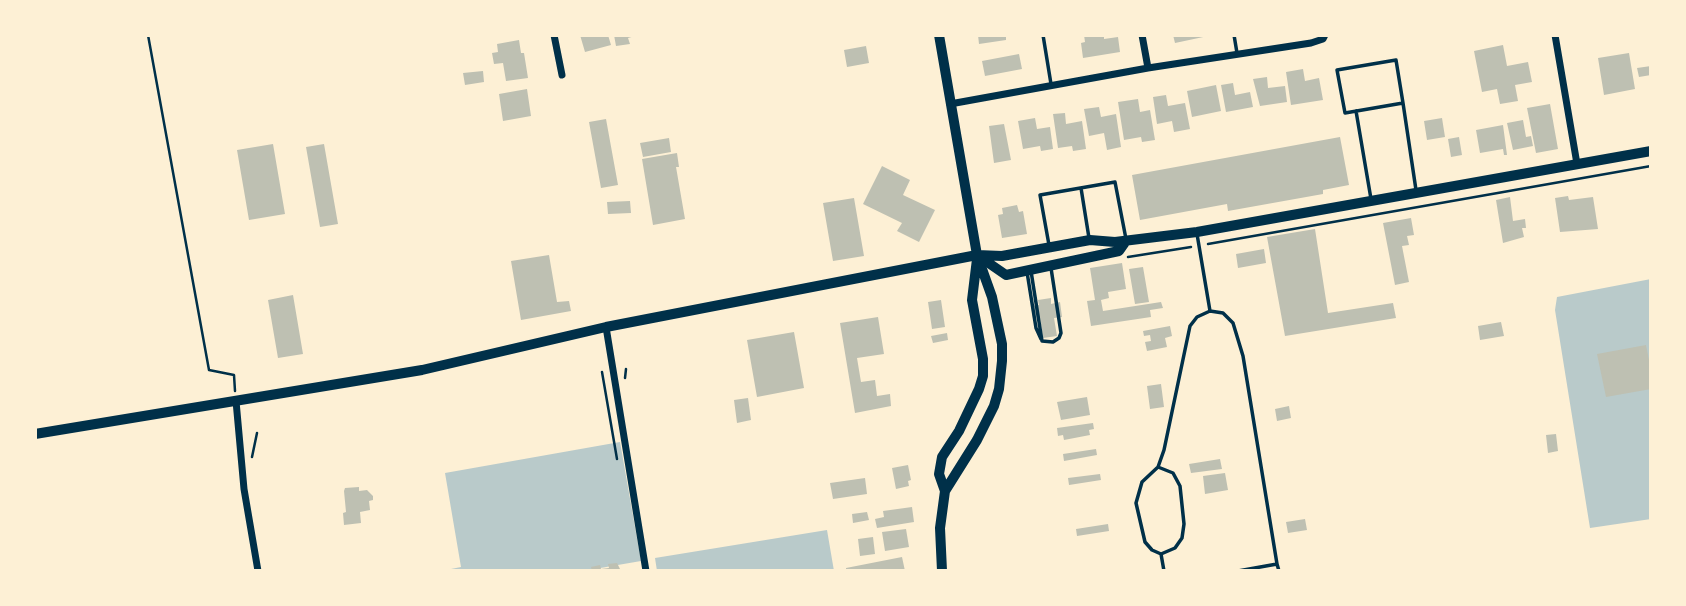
<!DOCTYPE html>
<html>
<head>
<meta charset="utf-8">
<style>
	body { margin:0 }
	#map { position:relative; width:1686px; height:606px; overflow:hidden; background:#fdf0d5; font-family:"Open Sans",sans-serif }
	canvas { display:block }
	.frame { position:absolute; inset:0; border:37px solid #fdf0d5; pointer-events:none }
</style>
</head>
<body>
<div id="map">
<canvas width="1686" height="606"></canvas>
<div class="frame"></div>
</div>
<script>
const c = document.querySelector('canvas').getContext('2d');
c.lineJoin = 'round';
function fillPath(path, color) { c.fillStyle = color; c.fill(path, 'evenodd'); }
const poly = rows => new Path2D(rows.map(r => 'M' + r).join(''));
function trace(path, color, width, dash) { c.strokeStyle = color; c.lineWidth = width; c.lineCap = dash ? 'butt' : 'round'; c.setLineDash(dash || []); c.stroke(path); }
const green = poly([
	[1651,279,1651,519,1590,528,1555,310,1557,297],
	[620,442,641,561,583,571,441,571,461,567,445,473],
	[827,530,834,571,657,571,655,558]
]);
const building = poly([
	[580,35,608,35,611,45,585,52],
	[614,35,635,35,635,36,628,38,630,44,616,46],
	[978,35,1006,35,1006,40,979,44],
	[1084,35,1104,35,1104,39,1118,37,1120,52,1083,58,1081,43,1085,42],
	[1173,35,1208,35,1208,36,1175,43],
	[519,40,521,53,524,53,528,78,506,81,503,63,494,64,492,53,498,52,497,44],
	[1503,45,1507,66,1528,62,1532,82,1515,85,1518,101,1500,104,1497,89,1482,92,1474,51],
	[866,46,869,63,847,67,844,50],
	[1629,53,1635,89,1604,95,1598,58],
	[1019,54,1022,69,985,76,982,61],
	[1651,66,1651,75,1639,77,1637,68],
	[1303,69,1305,81,1319,78,1323,100,1291,105,1286,72],
	[483,71,484,82,465,85,463,73],
	[1267,77,1268,88,1285,86,1287,102,1260,106,1253,79],
	[1233,83,1235,95,1250,92,1253,107,1226,112,1221,85],
	[1216,85,1221,111,1192,117,1187,91],
	[527,89,531,116,503,121,499,94],
	[1166,95,1168,106,1185,103,1190,129,1174,132,1172,121,1157,124,1153,97],
	[1138,99,1140,112,1150,110,1155,140,1142,142,1141,137,1124,140,1118,102],
	[1550,104,1558,149,1536,153,1527,108],
	[1099,107,1101,117,1116,114,1121,147,1107,150,1104,133,1089,136,1084,109],
	[1065,113,1066,124,1082,121,1086,149,1073,151,1072,146,1058,148,1053,114],
	[1035,118,1037,129,1050,127,1053,149,1041,151,1040,146,1023,149,1018,121],
	[1442,118,1445,137,1427,140,1424,121],
	[606,119,618,185,601,188,589,122],
	[1523,120,1526,137,1531,136,1533,146,1513,150,1507,123],
	[1004,124,1011,160,994,163,989,126],
	[1503,125,1507,155,1504,155,1503,149,1480,153,1476,130],
	[1340,137,1349,185,1323,190,1323,194,1228,211,1227,204,1140,220,1132,175],
	[1459,137,1462,155,1451,157,1448,139],
	[669,138,671,152,643,157,640,143],
	[273,144,285,214,249,220,237,150],
	[324,144,338,224,320,227,306,147],
	[677,153,679,167,676,167,685,219,653,225,642,159],
	[882,166,910,180,903,195,935,210,919,242,897,231,902,223,863,204],
	[1568,196,1569,200,1593,197,1598,229,1560,232,1555,198],
	[1510,197,1513,221,1525,219,1526,228,1522,228,1524,237,1503,243,1496,200],
	[854,198,864,256,833,261,823,203],
	[630,201,631,213,608,214,607,202],
	[1017,205,1019,212,1023,211,1027,234,1002,238,998,215,1003,214,1002,208],
	[1411,218,1414,235,1407,236,1409,245,1402,246,1409,282,1395,285,1383,223],
	[1315,229,1328,313,1393,303,1396,318,1285,336,1267,237],
	[1264,249,1266,263,1238,268,1236,254],
	[549,255,557,302,569,301,571,311,521,320,511,261],
	[1122,263,1126,289,1108,292,1109,298,1101,300,1103,311,1161,302,1163,308,1150,310,1151,317,1091,326,1087,301,1095,300,1090,268],
	[1143,267,1149,302,1135,304,1129,269],
	[293,295,303,354,278,358,268,300],
	[1051,298,1051,304,1060,302,1062,317,1054,318,1057,336,1043,338,1040,317,1033,318,1031,306,1039,305,1038,300],
	[941,300,945,327,932,329,928,302],
	[878,317,884,354,857,358,861,382,875,380,877,396,890,394,891,406,855,413,840,323],
	[1501,322,1504,336,1480,340,1478,326],
	[1170,326,1172,336,1165,338,1167,347,1147,351,1145,342,1151,341,1150,335,1144,336,1143,331],
	[794,332,804,388,757,397,747,340],
	[947,333,948,340,933,343,931,336],
	[1646,345,1651,370,1651,389,1606,397,1597,354],
	[1161,384,1164,407,1150,409,1147,386],
	[1087,397,1090,415,1061,420,1057,402],
	[748,398,751,420,737,423,734,400],
	[1289,406,1291,418,1277,421,1275,409],
	[1093,423,1094,429,1089,430,1090,435,1064,440,1063,435,1058,436,1057,428],
	[1556,434,1558,451,1548,453,1546,435],
	[1096,449,1097,455,1064,461,1063,454],
	[1220,459,1222,469,1191,473,1189,464],
	[908,465,911,480,908,481,909,486,896,489,892,468],
	[1225,473,1228,490,1205,494,1203,476],
	[1100,474,1101,480,1069,485,1068,478],
	[865,478,867,494,833,499,830,483],
	[359,487,359,491,367,490,373,496,373,500,369,501,370,510,360,512,361,523,344,525,343,513,346,512,344,491,345,488],
	[912,507,914,522,877,528,875,519,884,517,883,511],
	[867,512,869,520,853,523,852,514],
	[1305,519,1307,530,1288,533,1286,522],
	[1108,524,1109,531,1077,536,1076,529],
	[906,529,909,547,885,551,882,532],
	[873,537,875,554,860,556,858,539],
	[902,557,905,571,846,571,846,568],
	[617,563,621,571,592,571,591,567,600,565,601,569,609,568,608,564]
]);
const path = poly([
	[148,35,209,370,234,375,235,391],
	[1208,244,1651,166],
	[1128,257,1191,247],
	[602,372,617,459],
	[625,378,626,369],
	[252,457,257,433]
]);
const service = poly([
	[1043,35,1051,84],
	[1234,35,1237,53],
	[1403,103,1345,113,1337,70,1396,60,1403,103,1416,190],
	[1356,111,1371,199],
	[1081,188,1089,238],
	[1049,245,1040,195,1115,182,1126,239],
	[1031,271,1042,341,1053,342,1059,338,1061,333,1051,268],
	[1027,272,1036,328,1041,339],
	[1210,311,1223,313,1233,323,1243,356,1277,564,1238,571],
	[1158,467,1173,473,1180,486,1184,524,1182,538,1175,548,1161,554,1152,550,1145,542,1136,503,1142,482,1158,467,1164,450,1190,326,1197,317,1210,311,1197,234],
	[1161,554,1164,571],
	[1277,564,1279,571]
]);
const minor = poly([
	[554,35,562,75],
	[1142,35,1148,68],
	[1555,35,1577,164],
	[950,104,1148,68,1311,43,1323,39,1325,35],
	[606,327,646,571],
	[236,401,244,489,258,571]
]);
const tertiary = poly([
	[945,491,939,474,942,457,959,431,979,389,983,376,983,359,972,300,977,259],
	[942,571,940,528,945,491,977,440,994,406,999,389,1002,361,1002,344,992,297,977,255]
]);
const secondary = poly([
	[939,35,977,255],
	[977,255,1006,275,1119,251,1126,241],
	[35,434,422,370,606,327,977,255,1002,256,1090,240,1115,242,1197,232,1651,151]
]);
fillPath(green, '#b9caca');
fillPath(building, '#bec0b2');
trace(path, '#003049', 2.5);
trace(service, '#003049', 3.5);
trace(minor, '#003049', 7);
trace(tertiary, '#003049', 10);
trace(secondary, '#003049', 10);
</script>
</body>
</html>
